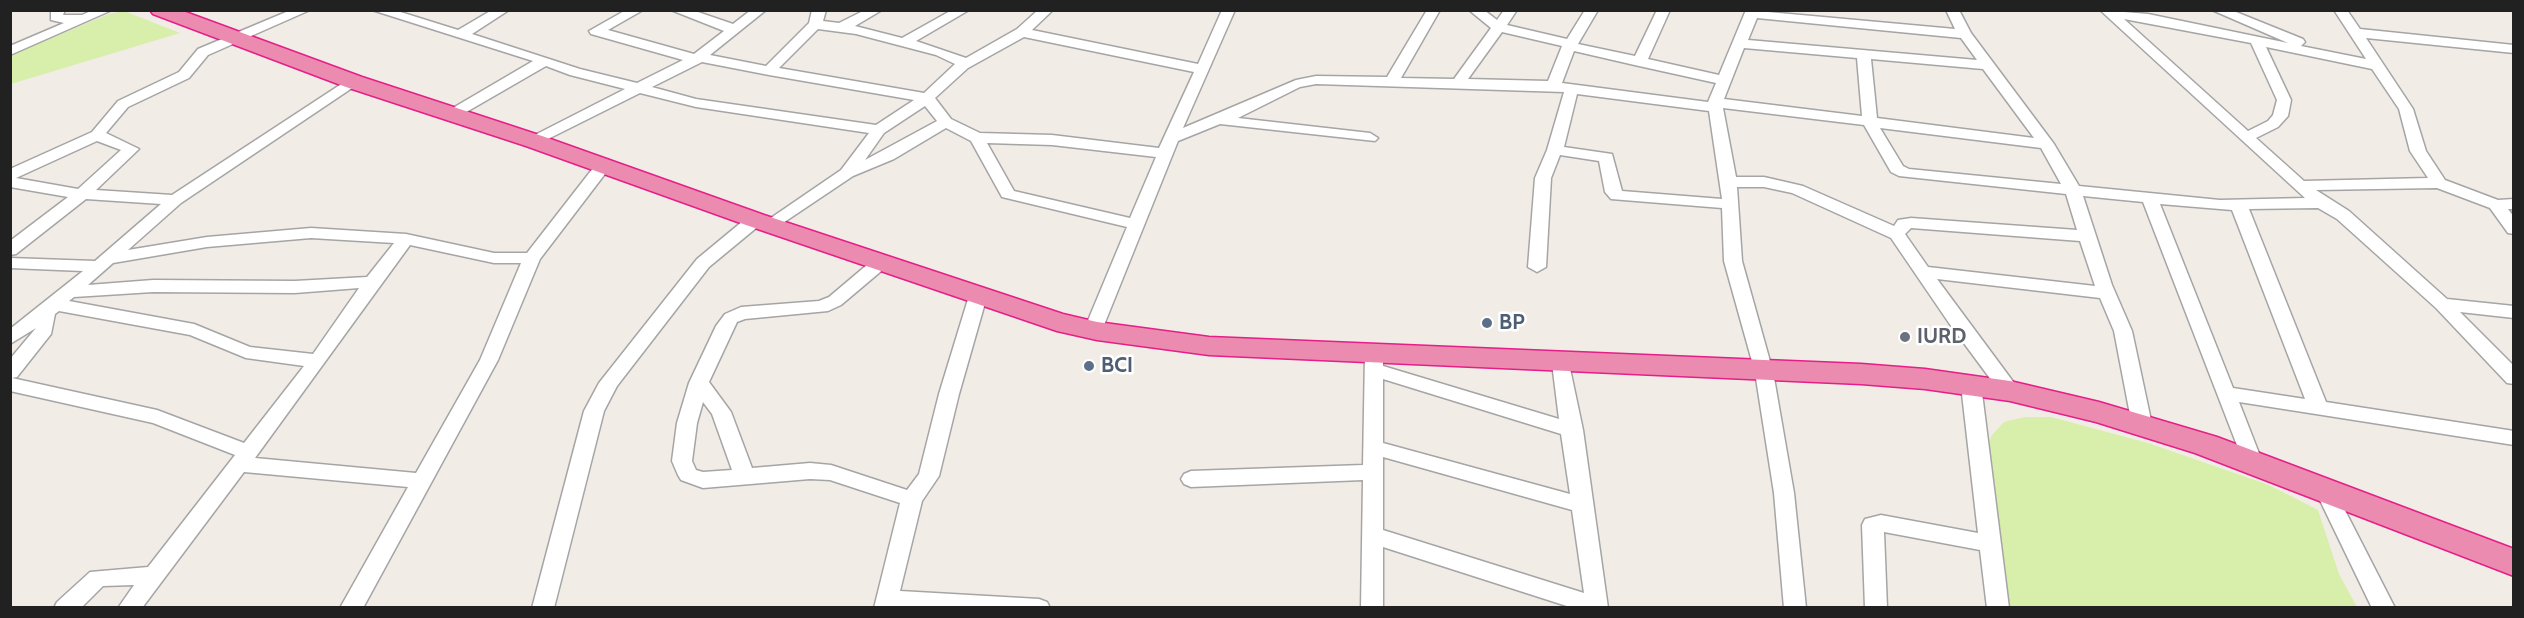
<!DOCTYPE html>
<html>
<head>
<meta charset="utf-8">
<style>
	body { margin:0 }
	#map { position:relative; width:2524px; height:618px; overflow:hidden; background:#f2ece7; font-family:Cabin,sans-serif }
	canvas { display:block }
	.frame { position:absolute; inset:0; border:12px solid #212121; pointer-events:none }
</style>
</head>
<body>
<div id="map">
<canvas width="2524" height="618"></canvas>
<div class="frame"></div>
</div>
<script>
const c = document.querySelector('canvas').getContext('2d');
c.lineJoin = 'round';
function fillPath(path, color) { c.fillStyle = color; c.fill(path, 'evenodd'); }
const poly = rows => new Path2D(rows.map(r => 'M' + r).join(''));
function trace(path, color, width, dash) { c.strokeStyle = color; c.lineWidth = width; c.lineCap = dash ? 'butt' : 'round'; c.setLineDash(dash || []); c.stroke(path); }
function drawText(font, color, halo, rows, align = 'center') {
  c.font = font + ' Cabin,sans-serif'; c.lineWidth = 5; c.setLineDash([]); c.textBaseline = 'middle'; c.strokeStyle = halo; c.fillStyle = color; for (const [text, x, y, turn = 0] of rows) {
    c.save(); c.translate(x, y); c.rotate((+turn || 0) * Math.PI / 180); c.textAlign = isNaN(turn) ? turn : align; if (halo) c.strokeText(text, 0, 0); c.fillText(text, 0, 0); c.restore();
  }
}
const grass = poly([
	[124,11,180,33,11,84,11,55,109,14],
	[2025,417,2051,417,2148,443,2269,485,2318,510,2339,574,2357,607,2004,607,1986,463,1991,436,2004,422]
]);
const minor = poly([
	[51,10,65,10,63,15,82,15,93,10,112,10,10,55,10,46,64,23,51,20,51,10],
	[291,10,310,10,208,55,189,78,128,107,106,133,139,149,96,190,172,195,349,79,354,78,361,82,181,203,128,250,207,237,311,228,406,234,494,253,527,253,597,163,609,163,611,166,540,259,498,360,363,608,340,608,408,487,244,472,142,608,118,608,134,585,103,586,81,608,54,608,57,602,90,572,148,567,235,455,153,423,10,391,10,359,36,328,10,344,10,329,83,271,10,268,10,258,95,261,161,204,86,199,16,254,10,255,10,241,68,197,10,187,10,169,92,132,118,101,179,72,198,49,291,10],
	[97,141,121,150,78,189,16,178,97,141],
	[311,238,394,243,367,277,295,281,153,280,88,285,113,263,207,247,311,238],
	[410,245,494,263,521,263,480,360,416,473,255,458,410,245],
	[359,288,313,354,250,347,194,324,69,301,74,297,153,292,295,293,359,288],
	[59,311,190,335,246,358,304,366,244,443,157,410,12,378,17,377,51,334,55,314,59,311],
	[372,10,394,10,458,30,492,10,509,10,472,34,580,69,637,83,683,60,591,34,589,31,626,10,643,10,608,30,694,54,724,31,671,10,692,10,733,24,751,10,766,10,710,55,766,66,809,23,812,10,826,10,823,21,839,23,865,10,882,10,855,26,902,38,952,10,969,10,916,41,966,58,1017,29,1038,10,1053,10,1032,30,1198,64,1222,10,1235,10,1183,128,1296,80,1316,76,1387,77,1427,10,1440,10,1401,78,1454,79,1491,28,1469,10,1484,10,1497,20,1504,10,1517,10,1507,25,1567,39,1585,10,1598,10,1578,44,1635,56,1657,10,1670,10,1648,59,1719,75,1746,10,1955,29,1946,10,1959,10,1971,33,2054,144,2079,186,2220,200,2305,198,2100,10,2148,14,2288,43,2212,10,2231,10,2303,39,2305,42,2301,46,2366,59,2334,10,2347,10,2360,29,2514,45,2514,53,2366,38,2413,109,2426,151,2445,180,2498,200,2514,199,2514,209,2508,209,2514,217,2514,234,2508,233,2490,208,2437,188,2316,190,2349,211,2447,299,2514,306,2514,318,2460,312,2514,366,2514,384,2507,383,2436,308,2337,219,2318,208,2249,209,2326,402,2514,431,2514,445,2239,402,2262,461,2259,466,2252,468,2245,466,2143,202,2083,196,2112,285,2132,331,2152,425,2149,430,2142,432,2135,430,2132,425,2114,331,2100,298,1937,279,2020,391,2017,396,2010,398,2003,396,1949,323,1891,238,1792,193,1764,187,1737,187,1742,261,1773,372,1794,493,1806,608,1784,608,1774,493,1755,372,1724,261,1722,208,1611,199,1605,192,1599,161,1560,155,1551,178,1546,267,1537,272,1528,267,1535,178,1547,150,1564,92,1316,84,1300,87,1238,118,1370,133,1378,138,1375,141,1220,124,1178,141,1102,330,1093,336,1084,330,1127,227,1002,197,971,141,946,128,894,159,853,176,771,231,763,226,765,222,841,170,869,133,696,107,640,93,534,146,526,141,529,138,625,89,570,75,546,66,456,118,446,118,444,115,446,112,533,61,372,10],
	[1757,18,1961,38,1977,60,1748,40,1757,18],
	[2124,19,2251,43,2277,100,2273,115,2268,121,2248,131,2124,19],
	[818,29,856,34,936,55,955,64,924,93,779,68,818,29],
	[1502,32,1562,46,1548,81,1468,79,1502,32],
	[1024,37,1194,72,1159,148,1052,135,980,133,951,119,935,98,968,68,1024,37],
	[2266,47,2372,69,2399,109,2410,151,2428,178,2304,181,2256,138,2278,127,2288,116,2291,100,2266,47],
	[1744,48,1857,58,1862,116,1724,99,1744,48],
	[1574,51,1639,66,1716,83,1708,102,1562,83,1574,51],
	[1871,59,1983,69,2034,138,1877,118,1871,59],
	[702,62,769,75,914,100,876,125,696,99,652,87,702,62],
	[1577,94,1709,111,1722,199,1622,191,1612,154,1564,147,1577,94],
	[925,106,937,121,865,160,884,133,925,106],
	[1723,108,1864,125,1891,172,1899,176,2066,194,2077,230,1911,218,1898,220,1894,226,1803,186,1764,177,1736,177,1723,108],
	[1880,128,2041,148,2061,184,1909,169,1903,166,1880,128],
	[987,143,1052,145,1156,157,1130,218,1014,191,987,143],
	[2160,204,2232,210,2305,399,2233,388,2160,204],
	[1911,228,2080,241,2095,286,1928,267,1905,234,1911,228],
	[755,215,761,216,763,220,761,224,709,267,617,386,604,411,554,608,532,608,584,411,599,383,697,259,749,216,755,215],
	[880,258,886,259,889,263,886,267,841,305,828,311,745,319,737,322,709,382,731,412,752,468,810,463,831,465,907,490,919,474,939,394,969,296,978,290,984,292,987,296,959,394,939,476,922,501,900,591,1039,599,1047,602,1050,608,874,608,900,503,830,480,810,479,703,488,681,480,678,475,672,461,677,423,689,383,716,326,725,314,741,307,819,301,829,297,874,259,880,258],
	[703,402,712,414,732,470,703,472,696,470,692,461,697,423,703,402],
	[1374,348,1381,350,1383,354,1383,366,1559,419,1552,363,1554,359,1568,359,1583,430,1608,608,1573,608,1383,547,1383,608,1361,608,1363,480,1191,487,1184,484,1181,479,1184,474,1191,471,1363,465,1365,354,1367,350,1374,348],
	[1383,379,1561,434,1570,494,1383,443,1383,379],
	[1383,457,1572,510,1584,593,1383,530,1383,457],
	[1971,378,1978,380,1981,385,2009,608,1987,608,1980,550,1884,532,1887,608,1865,608,1862,525,1865,519,1881,515,1978,533,1961,385,1964,380,1971,378],
	[2325,482,2332,485,2395,608,2372,608,2315,490,2318,485,2325,482]
]);
const highway = poly([
	[150,10,180,10,362,77,542,136,764,215,1063,314,1097,322,1209,337,1861,364,1925,369,2010,381,2099,402,2217,437,2514,549,2514,576,2195,453,2096,422,2010,401,1925,389,1861,384,1209,355,1097,340,1057,331,746,225,526,146,346,87,153,14,150,10]
]);
const markers = [
	[1487,323,6,"#5c6f8a"],
	[1905,337,6,"#6b7280"],
	[1089,366,6,"#5c6f8a"]
];
const serviceNames = [
	["BP",1499,323],
	["BCI",1101,366]
];
const worshipNames = [
	["IURD",1917,337]
];
fillPath(grass, '#d8eeab');
trace(minor, '#a5a5a5', 3);
trace(highway, '#e51e88', 3);
fillPath(minor, '#fff');
fillPath(highway, '#ec8bb0');
for (const [x, y, r, color] of markers) { const dot = new Path2D(); dot.arc(x, y, r, 0, 2 * Math.PI); c.fillStyle = color; c.fill(dot); trace(dot, '#fff', 2); }
drawText('bold 21px', '#4e5e75', '#fff', serviceNames, 'left');
drawText('bold 21px', '#5b616d', '#fff', worshipNames, 'left');
</script>
</body>
</html>
